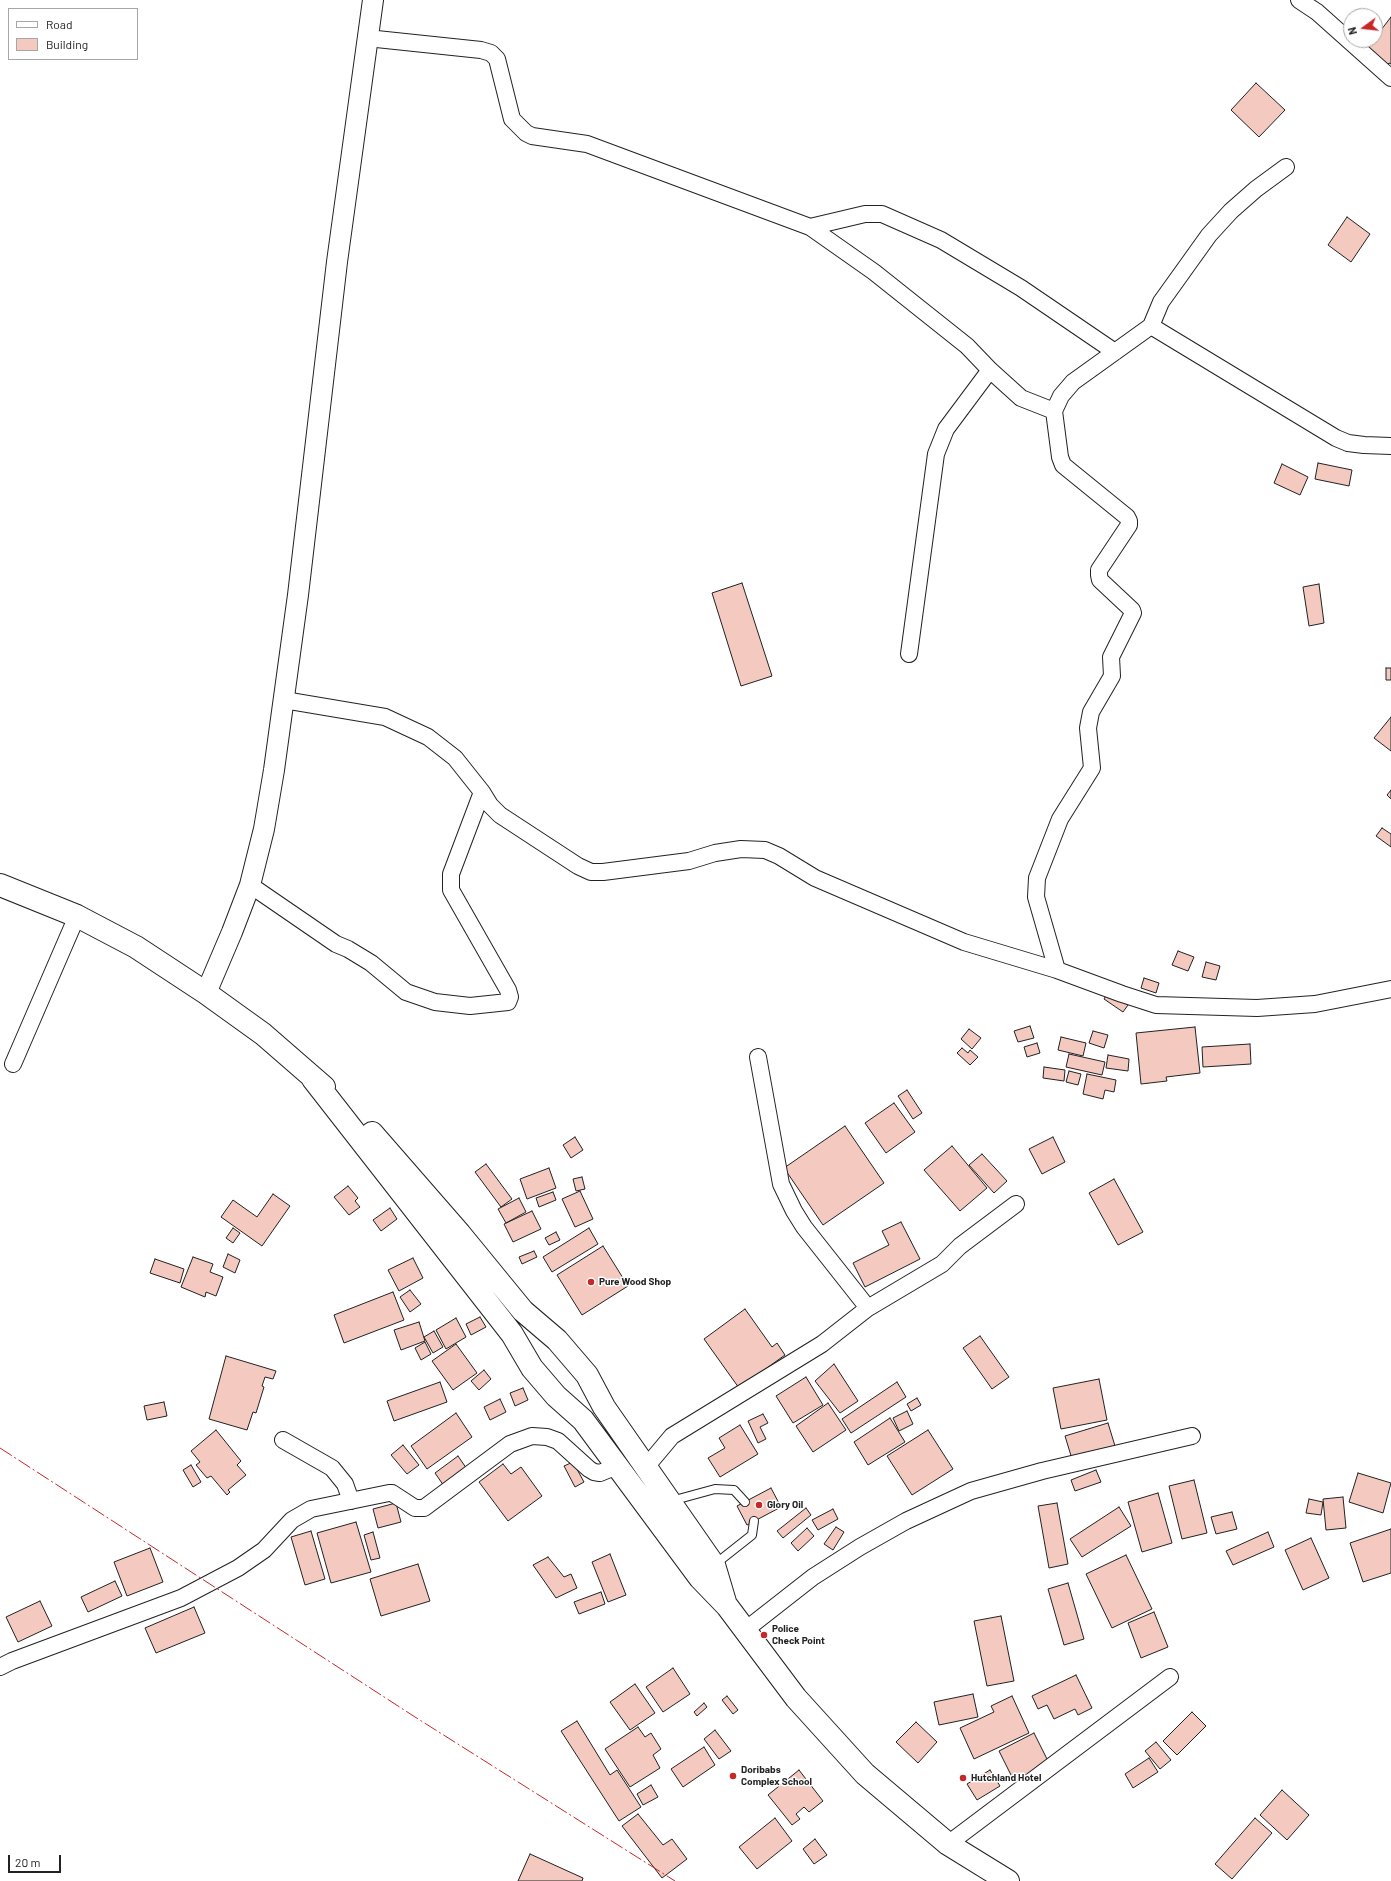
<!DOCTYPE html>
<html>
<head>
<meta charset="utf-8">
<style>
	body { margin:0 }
	#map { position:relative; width:1391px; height:1881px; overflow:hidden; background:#fff; font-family:Barlow,sans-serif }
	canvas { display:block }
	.legend { position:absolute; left:8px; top:8px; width:130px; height:52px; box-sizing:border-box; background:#fff; border:1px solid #a7a7a7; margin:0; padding:5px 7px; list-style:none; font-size:12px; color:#222 }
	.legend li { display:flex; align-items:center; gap:8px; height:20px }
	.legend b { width:20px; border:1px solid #a7a7a7 }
	.north { position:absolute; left:1343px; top:8px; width:40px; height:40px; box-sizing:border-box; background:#fff; border:1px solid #a7a7a7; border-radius:50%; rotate:255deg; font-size:11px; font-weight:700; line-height:16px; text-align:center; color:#222 }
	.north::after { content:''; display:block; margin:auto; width:14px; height:18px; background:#c62828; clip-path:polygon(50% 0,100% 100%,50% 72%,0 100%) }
	.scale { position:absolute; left:8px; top:1855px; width:53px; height:18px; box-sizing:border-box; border:2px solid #222; border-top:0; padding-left:5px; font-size:12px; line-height:14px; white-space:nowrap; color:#222; -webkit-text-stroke:3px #fff; paint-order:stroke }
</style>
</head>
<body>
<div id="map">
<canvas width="1391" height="1881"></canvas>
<ul class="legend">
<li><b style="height:5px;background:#fff"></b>Road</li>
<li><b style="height:11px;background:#f3c9c0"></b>Building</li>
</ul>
<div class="north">N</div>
<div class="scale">20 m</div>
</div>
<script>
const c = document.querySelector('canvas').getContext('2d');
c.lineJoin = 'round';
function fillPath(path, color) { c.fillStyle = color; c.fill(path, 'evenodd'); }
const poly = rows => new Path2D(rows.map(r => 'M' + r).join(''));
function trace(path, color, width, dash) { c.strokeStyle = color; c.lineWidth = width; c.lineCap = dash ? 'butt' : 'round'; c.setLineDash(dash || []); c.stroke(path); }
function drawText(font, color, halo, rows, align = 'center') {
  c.font = font + ' Barlow,sans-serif'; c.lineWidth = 3; c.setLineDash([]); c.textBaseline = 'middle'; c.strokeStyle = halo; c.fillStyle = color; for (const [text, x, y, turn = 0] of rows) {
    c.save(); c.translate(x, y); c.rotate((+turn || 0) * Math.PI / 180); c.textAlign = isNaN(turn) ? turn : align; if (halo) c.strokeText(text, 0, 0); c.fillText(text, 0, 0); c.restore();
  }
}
const building = poly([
	[1391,17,1391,64,1389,63,1385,68,1364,52,1391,17],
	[1256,83,1285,110,1259,137,1231,110,1256,83],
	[1347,217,1370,234,1351,262,1328,245,1347,217],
	[1318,463,1352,470,1349,486,1315,479,1318,463],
	[1282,464,1308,477,1300,495,1274,483,1282,464],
	[742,583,772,676,741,686,712,593,742,583],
	[1319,584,1324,623,1309,626,1303,587,1319,584],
	[1386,668,1391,668,1391,680,1386,680,1386,668],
	[1391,717,1391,751,1374,738,1391,717],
	[1391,790,1391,799,1387,795,1391,790],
	[1382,828,1391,834,1391,847,1376,836,1382,828],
	[1178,951,1194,957,1188,971,1172,965,1178,951],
	[1206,962,1220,966,1216,980,1202,977,1206,962],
	[1144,978,1159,983,1156,993,1141,988,1144,978],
	[1108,992,1128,1005,1123,1012,1104,999,1108,992],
	[1030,1026,1034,1038,1018,1042,1014,1031,1030,1026],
	[1195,1027,1200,1073,1166,1077,1167,1081,1141,1084,1136,1033,1195,1027],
	[969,1029,981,1038,972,1049,961,1039,969,1029],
	[1093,1031,1108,1035,1104,1048,1089,1043,1093,1031],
	[1061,1037,1086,1043,1083,1056,1058,1050,1061,1037],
	[1037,1043,1040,1053,1027,1057,1024,1047,1037,1043],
	[1250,1044,1251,1064,1203,1067,1202,1047,1250,1044],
	[962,1048,968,1053,970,1050,978,1057,970,1065,957,1053,962,1048],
	[1069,1054,1105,1062,1102,1075,1066,1067,1069,1054],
	[1108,1055,1129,1059,1128,1071,1106,1068,1108,1055],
	[1044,1067,1065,1070,1064,1081,1043,1078,1044,1067],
	[1069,1071,1081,1074,1078,1085,1066,1082,1069,1071],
	[1087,1074,1116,1080,1114,1092,1105,1090,1103,1099,1083,1094,1087,1074],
	[907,1090,922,1113,913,1119,898,1096,907,1090],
	[894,1103,915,1132,886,1153,865,1123,894,1103],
	[845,1126,884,1183,823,1225,784,1168,845,1126],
	[575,1137,583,1150,571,1158,563,1145,575,1137],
	[1053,1137,1065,1162,1042,1174,1029,1149,1053,1137],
	[952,1146,987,1188,960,1211,924,1170,952,1146],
	[982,1154,1007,1181,994,1193,969,1165,982,1154],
	[486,1164,512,1199,501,1207,475,1172,486,1164],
	[549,1168,556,1188,527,1199,520,1179,549,1168],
	[582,1177,585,1189,576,1191,573,1179,582,1177],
	[1114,1179,1143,1232,1118,1245,1089,1193,1114,1179],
	[348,1186,358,1198,355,1201,360,1207,349,1215,334,1197,348,1186],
	[580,1191,593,1219,575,1227,562,1199,580,1191],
	[553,1192,556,1200,539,1207,536,1198,553,1192],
	[273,1194,290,1206,262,1246,221,1217,233,1200,257,1217,273,1194],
	[519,1198,526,1212,506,1223,498,1209,519,1198],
	[390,1208,397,1219,381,1231,373,1220,390,1208],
	[532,1211,541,1229,513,1242,504,1224,532,1211],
	[901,1222,920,1259,865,1287,853,1263,889,1245,882,1231,901,1222],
	[233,1228,240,1233,233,1243,226,1238,233,1228],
	[589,1228,598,1244,552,1272,543,1257,589,1228],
	[556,1232,560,1240,549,1245,545,1238,556,1232],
	[603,1246,628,1286,582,1315,557,1275,603,1246],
	[534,1251,537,1257,522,1264,519,1257,534,1251],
	[228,1254,240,1260,235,1273,223,1267,228,1254],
	[193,1257,213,1264,210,1272,223,1277,216,1296,206,1292,205,1297,181,1287,193,1257],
	[413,1258,423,1278,399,1291,388,1270,413,1258],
	[155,1259,184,1269,180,1283,150,1273,155,1259],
	[410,1290,421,1304,410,1312,400,1297,410,1290],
	[393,1292,404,1320,344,1343,334,1315,393,1292],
	[745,1309,772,1347,777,1343,785,1355,739,1388,704,1339,745,1309],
	[480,1317,486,1327,471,1335,466,1324,480,1317],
	[456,1318,466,1337,446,1349,436,1330,456,1318],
	[419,1322,425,1341,401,1350,394,1330,419,1322],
	[434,1331,443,1347,433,1353,424,1337,434,1331],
	[980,1336,1009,1377,992,1389,963,1348,980,1336],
	[425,1342,431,1354,421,1360,415,1348,425,1342],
	[456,1344,477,1373,453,1390,432,1361,456,1344],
	[226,1356,276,1371,273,1379,265,1377,262,1386,264,1387,256,1413,253,1412,247,1430,209,1419,226,1356],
	[834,1364,858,1401,840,1413,815,1381,834,1364],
	[484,1370,491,1379,479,1390,471,1381,484,1370],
	[806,1377,823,1405,793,1423,776,1396,806,1377],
	[1099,1379,1107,1420,1061,1429,1053,1388,1099,1379],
	[440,1382,447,1402,394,1421,387,1401,440,1382],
	[897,1382,906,1397,851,1433,842,1419,897,1382],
	[523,1388,528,1400,515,1406,510,1393,523,1388],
	[917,1398,921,1405,911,1411,907,1404,917,1398],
	[500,1399,506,1412,490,1420,484,1407,500,1399],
	[164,1402,167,1416,147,1420,144,1406,164,1402],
	[828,1403,846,1430,813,1452,796,1426,828,1403],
	[907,1411,913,1424,899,1431,893,1418,907,1411],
	[456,1413,472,1437,427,1469,411,1446,456,1413],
	[763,1414,768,1423,760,1427,766,1439,758,1443,748,1421,763,1414],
	[890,1418,905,1442,868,1465,854,1442,890,1418],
	[1108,1423,1115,1446,1072,1459,1065,1436,1108,1423],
	[740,1425,758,1454,720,1477,708,1458,725,1448,719,1438,740,1425],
	[216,1430,241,1461,237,1465,246,1475,228,1490,230,1492,227,1495,211,1476,207,1478,196,1465,200,1462,191,1451,216,1430],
	[928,1430,953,1469,912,1495,887,1456,928,1430],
	[403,1445,419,1465,407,1474,391,1455,403,1445],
	[458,1456,469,1472,446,1489,435,1473,458,1456],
	[573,1462,584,1482,575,1487,564,1466,573,1462],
	[503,1464,511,1474,521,1467,542,1496,508,1521,479,1482,503,1464],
	[191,1465,201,1482,193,1487,183,1470,191,1465],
	[1096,1470,1101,1482,1075,1491,1071,1480,1096,1470],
	[1358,1473,1391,1483,1383,1513,1349,1502,1358,1473],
	[1194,1480,1207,1533,1182,1539,1169,1486,1194,1480],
	[771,1488,781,1507,747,1525,737,1506,771,1488],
	[1158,1493,1172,1543,1142,1552,1128,1502,1158,1493],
	[1343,1497,1346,1528,1326,1530,1323,1499,1343,1497],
	[1309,1499,1323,1502,1321,1515,1306,1513,1309,1499],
	[396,1503,401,1522,378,1528,373,1509,396,1503],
	[1057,1503,1068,1564,1049,1568,1038,1506,1057,1503],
	[1119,1507,1131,1526,1082,1557,1070,1539,1119,1507],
	[806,1508,811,1515,783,1538,777,1531,806,1508],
	[833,1509,838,1519,818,1530,812,1520,833,1509],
	[1232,1512,1237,1529,1216,1534,1211,1517,1232,1512],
	[356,1522,371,1572,331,1583,317,1533,356,1522],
	[836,1527,844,1532,833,1550,824,1544,836,1527],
	[807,1528,814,1536,798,1551,791,1543,807,1528],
	[1391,1529,1391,1573,1363,1582,1350,1543,1391,1529],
	[311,1531,325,1579,305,1585,291,1537,311,1531],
	[373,1532,380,1558,371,1560,364,1535,373,1532],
	[1268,1532,1274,1547,1233,1565,1226,1551,1268,1532],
	[1311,1538,1329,1578,1303,1590,1285,1550,1311,1538],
	[150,1548,163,1582,127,1596,114,1562,150,1548],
	[610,1554,626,1595,608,1602,592,1562,610,1554],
	[1126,1555,1152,1609,1112,1628,1086,1574,1126,1555],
	[548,1557,564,1577,571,1574,577,1588,556,1598,533,1565,548,1557],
	[418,1564,430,1601,381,1616,370,1579,418,1564],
	[115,1581,122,1596,88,1612,81,1597,115,1581],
	[1068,1583,1084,1639,1064,1645,1048,1589,1068,1583],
	[601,1592,605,1604,579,1614,574,1602,601,1592],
	[40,1601,52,1626,18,1642,6,1617,40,1601],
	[194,1607,205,1633,156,1653,145,1628,194,1607],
	[1154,1612,1168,1647,1141,1658,1128,1623,1154,1612],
	[1001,1616,1014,1681,987,1686,974,1621,1001,1616],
	[673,1668,690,1694,663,1712,646,1687,673,1668],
	[1076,1675,1092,1708,1078,1715,1075,1709,1054,1719,1047,1705,1038,1709,1032,1696,1076,1675],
	[635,1684,655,1713,630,1730,610,1702,635,1684],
	[973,1694,978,1717,939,1725,934,1702,973,1694],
	[727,1696,738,1710,733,1714,722,1700,727,1696],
	[1012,1696,1029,1733,974,1759,960,1728,994,1712,991,1706,1012,1696],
	[704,1703,707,1707,697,1716,694,1712,704,1703],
	[1192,1712,1206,1726,1177,1755,1163,1741,1192,1712],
	[577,1721,610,1775,617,1770,641,1807,619,1821,561,1731,577,1721],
	[916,1722,937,1742,918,1763,896,1742,916,1722],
	[638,1727,645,1737,651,1733,661,1749,653,1755,660,1768,630,1787,605,1749,638,1727],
	[715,1730,731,1751,719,1759,704,1739,715,1730],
	[1034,1733,1049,1763,1014,1781,999,1751,1034,1733],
	[1156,1742,1171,1760,1160,1769,1145,1751,1156,1742],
	[704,1747,715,1765,683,1787,671,1769,704,1747],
	[1149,1758,1158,1772,1133,1788,1125,1774,1149,1758],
	[799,1770,823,1801,809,1812,804,1807,796,1814,800,1819,792,1825,768,1795,799,1770],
	[990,1770,1000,1786,977,1800,967,1784,990,1770],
	[651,1785,658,1797,643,1805,637,1794,651,1785],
	[1282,1790,1309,1815,1287,1840,1260,1815,1282,1790],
	[638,1814,663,1845,672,1839,687,1859,662,1878,622,1826,638,1814],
	[775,1818,792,1841,757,1869,739,1847,775,1818],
	[1255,1818,1272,1833,1232,1879,1215,1864,1255,1818],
	[815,1839,827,1855,814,1864,803,1849,815,1839],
	[530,1854,583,1878,582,1881,518,1881,530,1854]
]);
const service = poly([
	[671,1501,715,1489,734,1490,745,1502],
	[714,1565,752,1535,754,1521]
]);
const minor = poly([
	[1299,0,1317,12,1391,78],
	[367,38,481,50,491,53,497,59,512,119,526,133,532,136,587,144,810,227,874,272,967,346,990,370,1021,398,1054,411],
	[810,227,865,214,882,214,941,240,1021,288,1115,352],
	[1151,326,1336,438,1348,443,1364,445,1391,446],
	[909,654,936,454,946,429,990,370],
	[284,700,385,717,428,737,455,758,482,792,490,805,500,815,578,866,591,872,603,872,689,861,715,853,741,849,765,850,779,856,815,878,964,942,1057,970,1122,994,1156,1005,1257,1008,1315,1004,1391,989],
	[250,885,336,944,348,949,371,963,406,992,435,1002,470,1006,508,1002,510,997,508,990,451,890,451,874,482,792],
	[1057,970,1036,897,1037,878,1060,819,1092,768,1088,728,1091,712,1112,676,1111,657,1133,613,1132,610,1100,580,1099,575,1099,570,1129,525,1129,521,1127,517,1063,465,1060,457,1054,411,1061,396,1073,382,1151,326,1161,302,1209,235,1231,211,1256,189,1286,167],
	[758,1057,781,1184,794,1211,804,1227,868,1308],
	[13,1064,77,916],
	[283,1440,332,1468,345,1484,351,1501],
	[646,1467,672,1436,822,1344,868,1308,942,1264,960,1246,1016,1204],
	[744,1631,813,1577,860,1547,906,1521,971,1491,1042,1471,1192,1436],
	[0,1667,12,1661,181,1598,238,1568,264,1550,292,1520,311,1509,389,1493,392,1493,415,1508,424,1508,510,1444,532,1436,547,1437,558,1441,589,1469,594,1472,600,1473,617,1466],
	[948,1844,1170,1677]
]);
const tertiary = poly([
	[206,993,232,932,250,885,264,829,274,770,298,595,337,262,373,0]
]);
const trunk = poly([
	[0,885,77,916,136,947,206,993,263,1034,324,1087],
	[313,1079,512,1334,532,1368,556,1396,583,1420,700,1578,727,1606,796,1698,865,1774,948,1844,1008,1881],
	[372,1133,460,1234,523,1311,557,1340,587,1375,604,1407,714,1565,725,1602]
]);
const power = poly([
	[0,1448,415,1717,675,1881]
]);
const markers = [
	[591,1282,4,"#c62828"],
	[759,1505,4,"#c62828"],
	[764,1635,4,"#c62828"],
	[733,1776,4,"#c62828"],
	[963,1778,4,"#c62828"]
];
const poiNames = [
	["Pure Wood Shop",599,1282],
	["Glory Oil",767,1505],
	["Police",772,1629],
	["Check Point",772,1641],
	["Doribabs",741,1770],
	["Complex School",741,1782],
	["Hutchland Hotel",971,1778]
];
fillPath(building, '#f3c9c0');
trace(building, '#222', 1);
trace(service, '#222', 10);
trace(minor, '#222', 18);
trace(tertiary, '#222', 22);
trace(trunk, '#222', 24);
trace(service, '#fff', 8);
trace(minor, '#fff', 16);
trace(tertiary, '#fff', 20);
trace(trunk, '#fff', 22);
trace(power, '#c62828', 1, [14, 3, 2, 3]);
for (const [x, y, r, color] of markers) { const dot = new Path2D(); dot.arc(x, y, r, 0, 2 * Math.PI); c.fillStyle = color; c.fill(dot); trace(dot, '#fff', 1.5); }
drawText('bold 10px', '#222', '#fff', poiNames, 'left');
</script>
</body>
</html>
